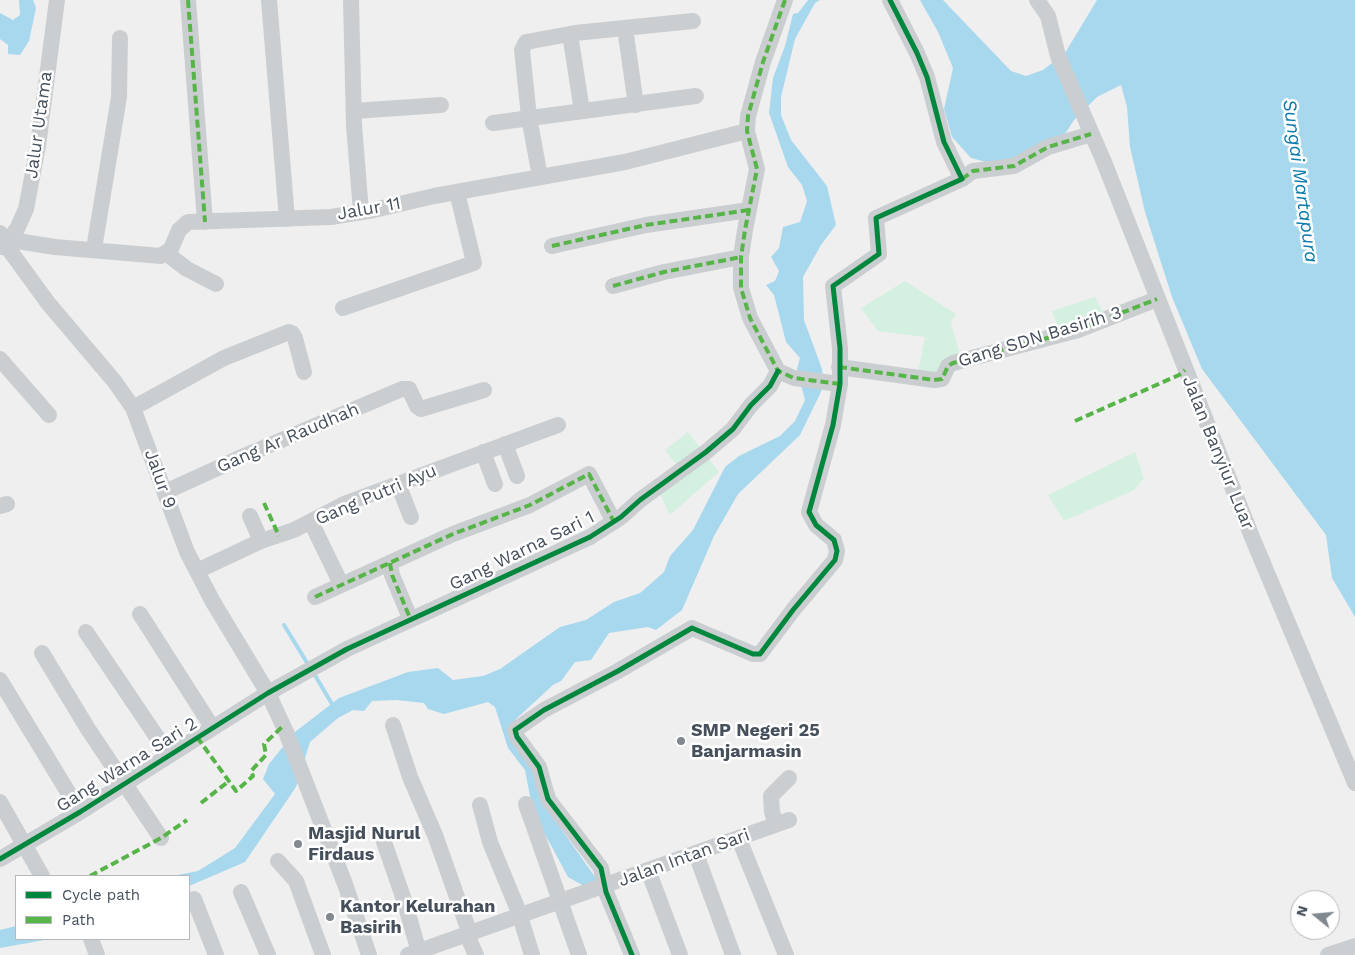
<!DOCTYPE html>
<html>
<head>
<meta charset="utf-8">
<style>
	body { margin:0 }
	#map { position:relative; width:1355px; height:955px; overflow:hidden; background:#f0efef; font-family:"Work Sans",sans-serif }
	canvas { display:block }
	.legend { position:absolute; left:15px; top:875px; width:175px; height:65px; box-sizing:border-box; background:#fff; border:1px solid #b5b9be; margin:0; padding:6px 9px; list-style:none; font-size:15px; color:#46505c }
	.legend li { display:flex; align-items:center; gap:10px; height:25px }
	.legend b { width:25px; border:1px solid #b5b9be }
	.north { position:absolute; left:1290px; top:890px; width:50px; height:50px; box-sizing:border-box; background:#fff; border:1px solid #b5b9be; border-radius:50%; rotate:287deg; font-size:14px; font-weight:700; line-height:20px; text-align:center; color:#46505c }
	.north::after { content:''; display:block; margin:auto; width:18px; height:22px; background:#82888f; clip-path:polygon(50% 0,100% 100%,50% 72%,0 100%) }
</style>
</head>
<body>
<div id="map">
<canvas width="1355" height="955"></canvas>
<ul class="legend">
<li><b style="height:6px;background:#00873e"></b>Cycle path</li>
<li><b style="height:6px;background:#57b448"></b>Path</li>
</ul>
<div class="north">N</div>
</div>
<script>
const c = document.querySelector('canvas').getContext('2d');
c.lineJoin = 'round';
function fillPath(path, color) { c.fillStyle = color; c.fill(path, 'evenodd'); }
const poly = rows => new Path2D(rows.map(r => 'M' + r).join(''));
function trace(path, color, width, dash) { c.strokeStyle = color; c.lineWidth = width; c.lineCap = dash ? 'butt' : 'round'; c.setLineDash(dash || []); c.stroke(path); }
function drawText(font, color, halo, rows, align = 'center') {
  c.font = font + ' "Work Sans",sans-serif'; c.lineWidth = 5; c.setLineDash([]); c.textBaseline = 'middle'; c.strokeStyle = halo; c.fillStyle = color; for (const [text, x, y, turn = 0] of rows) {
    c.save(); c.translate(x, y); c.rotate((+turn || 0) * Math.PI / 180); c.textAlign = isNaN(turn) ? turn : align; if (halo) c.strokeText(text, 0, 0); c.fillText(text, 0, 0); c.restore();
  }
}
const green = poly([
	[905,281,956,314,951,323,960,355,939,374,918,372,925,337,878,331,861,308],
	[1095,297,1105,316,1059,329,1052,311],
	[688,432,719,472,670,515,660,494,684,475,665,450],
	[1135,452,1144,478,1134,490,1064,521,1048,495]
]);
const water = poly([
	[19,0,33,0,36,8,29,41,20,55,8,54,8,45,0,39,0,13,13,20,20,15],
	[808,0,820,0,815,3,795,39,781,97,781,115,791,140,827,186,836,225,821,245,803,277,804,320,822,369,823,386,820,394,800,435,738,494,714,536,682,610,656,630,648,627,609,633,591,660,575,662,561,681,553,685,516,719,512,727,537,772,544,805,598,881,584,886,568,877,533,812,525,770,508,748,495,707,488,702,444,714,428,709,424,703,396,700,372,701,364,711,353,710,338,718,310,742,296,787,245,862,189,886,189,876,173,876,198,871,235,848,275,794,263,779,269,764,295,732,339,698,408,672,438,668,453,680,483,676,500,669,560,627,586,620,614,602,640,593,664,572,670,556,693,530,725,467,739,456,780,436,795,421,805,400,797,369,800,358,786,342,774,295,766,285,775,281,779,271,771,257,779,248,783,227,800,222,807,201,802,185,788,167,769,113,773,78,785,46,793,14,798,13],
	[920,0,943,0,1011,71,1026,76,1043,70,1065,53,1097,0,1355,0,1355,617,1332,578,1326,535,1202,369,1172,297,1145,212,1130,147,1127,107,1121,85,1097,97,1074,120,1063,137,998,165,971,158,952,137,944,109,953,68,938,32],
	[16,926,16,939,50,939,0,948,0,930]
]);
const stream = poly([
	[284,625,309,666],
	[313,672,332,704]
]);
const minor = poly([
	[188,0,205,222],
	[269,0,287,219],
	[351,0,354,125,361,212],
	[785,0,763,62,748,116,747,131,757,169,745,230,741,257,741,288,750,318,778,371,794,378,840,384],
	[1037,0,1048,16,1058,56,1104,162,1252,537,1355,783],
	[625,28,636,105],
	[570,34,582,111],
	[354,111,441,105],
	[493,123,696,96],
	[540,177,529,117,522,50,526,42,575,33,693,21],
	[962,179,973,171,1014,166,1048,147,1091,134],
	[0,233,5,244,48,303,115,382,133,408,187,552,213,602,268,693,286,732,345,884,369,955],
	[5,244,17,241,55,247,161,256,171,249,179,230,188,222,331,217,374,210,434,196,625,162,747,131],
	[552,246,646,225,749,210],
	[2,247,17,229,26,209,38,146,57,0],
	[94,249,119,97,120,38],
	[167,254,187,269,216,284],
	[613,286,664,272,741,257],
	[343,308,474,263,457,192],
	[0,359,49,415],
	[839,367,934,380,942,379,948,366,953,363,1078,330,1157,299],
	[133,408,224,358,289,332,292,333,295,338,304,372],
	[505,444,517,476],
	[483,452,495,484],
	[398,484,411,517],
	[165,492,244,456,402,389,409,389,417,406,421,409,484,390],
	[0,506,7,504],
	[250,516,261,541],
	[311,522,341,584],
	[390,563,392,575,410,618],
	[197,571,261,541,294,530,344,504,558,425],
	[315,597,453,534,530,505,589,474,614,522],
	[140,614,212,727],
	[86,632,169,755],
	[42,653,88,729,161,838],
	[0,680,80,812],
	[393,725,410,777,435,835,470,934],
	[0,802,42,876],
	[526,804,579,955],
	[480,805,490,842,518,910,532,955],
	[776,824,772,812,771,796,789,778],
	[382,836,404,900,419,952],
	[739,839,786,955],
	[696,854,733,955],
	[0,859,80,812,268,693,347,649,590,537,621,517,640,500,706,452,733,429,751,405,770,386,778,371],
	[278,861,296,881,323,955],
	[648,870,680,955],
	[241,892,268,955],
	[194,899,216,955],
	[467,935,476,955],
	[91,939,97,955],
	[408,955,789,820],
	[632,955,606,892,601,868,548,799,539,767,517,737,515,730,544,710,618,671,692,628,753,654,760,654,793,610,835,560,837,551,834,540,816,525,809,512,833,425,840,384,840,348,833,286,879,254,876,218,962,179,944,142,927,77,917,53,890,0],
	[1328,955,1355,946]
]);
const quiet = poly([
	[188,0,205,222],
	[785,0,763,62,748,116,747,131,757,169,745,230,741,257,741,288,750,318,778,371,794,378,840,384],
	[962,179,973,171,1014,166,1048,147,1091,134],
	[552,246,646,225,749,210],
	[613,286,664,272,741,257],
	[839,367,934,380,942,379,948,366,953,363,1078,330,1157,299],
	[1075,421,1179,375,1185,370],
	[264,503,279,536],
	[390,563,392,575,410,618],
	[315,597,453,534,530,505,589,474,614,522],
	[197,737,236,791,253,776,251,771,266,755,264,744,283,726],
	[201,803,229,781],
	[90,876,161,838,187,820]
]);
const cycleway = poly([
	[0,859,80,812,268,693,347,649,590,537,621,517,640,500,706,452,733,429,751,405,770,386,778,371],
	[632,955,606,892,601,868,548,799,539,767,517,737,515,730,544,710,618,671,692,628,753,654,760,654,793,610,835,560,837,551,834,540,816,525,809,512,833,425,840,384,840,348,833,286,879,254,876,218,962,179,944,142,927,77,917,53,890,0]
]);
const markers = [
	[681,741,5,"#82888f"],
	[298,844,5,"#82888f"],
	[330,917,5,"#82888f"]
];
const streetNames = [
	["Jalur Utama",39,125,-82],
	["Jalur 11",369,209,-10],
	["Gang SDN Basirih 3",1040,337,-17],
	["Gang Ar Raudhah",288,438,-23],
	["Jalan Banyiur Luar",1218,453,68],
	["Jalur 9",160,479,70],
	["Gang Putri Ayu",376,495,-23],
	["Gang Warna Sari 1",522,551,-26],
	["Gang Warna Sari 2",127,765,-32],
	["Jalan Intan Sari",684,858,-20]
];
const poiNames = [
	["SMP Negeri 25",691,731],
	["Banjarmasin",691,752],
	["Masjid Nurul",308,834],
	["Firdaus",308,855],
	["Kantor Kelurahan",340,907],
	["Basirih",340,928]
];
const waterNames = [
	["Sungai Martapura",1300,181,82]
];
fillPath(green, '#d3f0e1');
fillPath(water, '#a7d8ee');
trace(stream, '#a7d8ee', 4);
trace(minor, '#cbced0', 16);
trace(quiet, '#57b448', 4, [8, 4]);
trace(cycleway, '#00873e', 5);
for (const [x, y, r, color] of markers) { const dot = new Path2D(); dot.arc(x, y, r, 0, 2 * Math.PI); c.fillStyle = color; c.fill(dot); trace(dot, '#fff', 2); }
drawText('18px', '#46505c', '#fff', streetNames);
drawText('bold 18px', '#46505c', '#fff', poiNames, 'left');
drawText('italic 19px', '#0a7aac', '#fff', waterNames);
</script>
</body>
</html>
